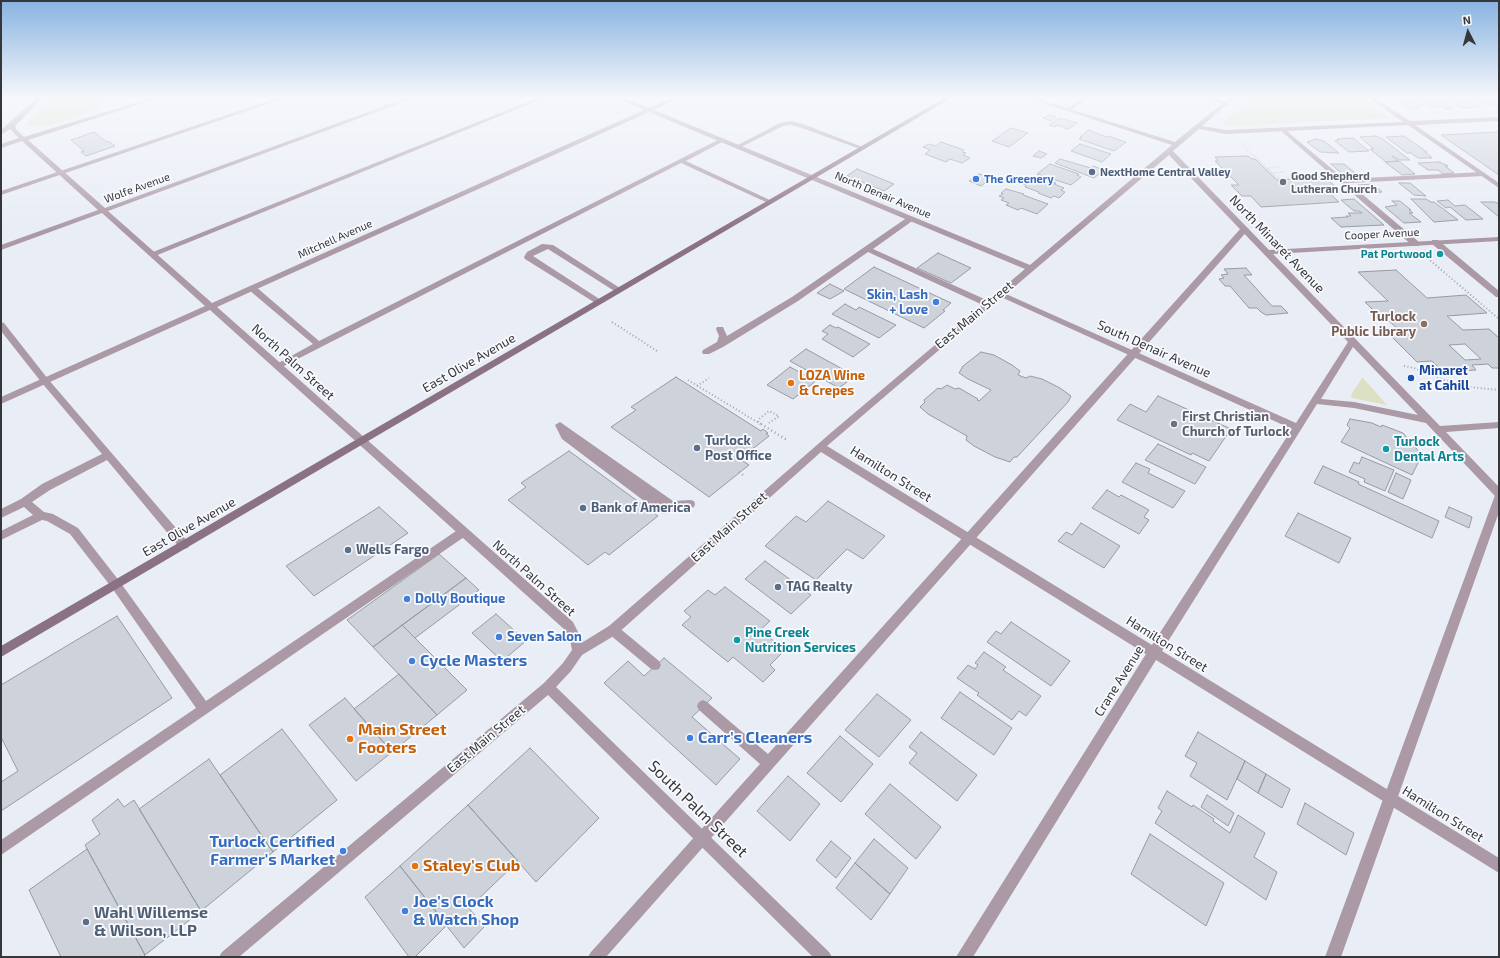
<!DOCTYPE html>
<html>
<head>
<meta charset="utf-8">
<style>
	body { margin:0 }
	#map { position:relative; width:1500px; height:958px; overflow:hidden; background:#e9edf6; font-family:"Exo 2",sans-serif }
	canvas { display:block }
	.frame { position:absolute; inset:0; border:2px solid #35373a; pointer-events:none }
	.north { position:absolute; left:1448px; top:12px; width:40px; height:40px; -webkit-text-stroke:3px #f9fafe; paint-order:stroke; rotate:354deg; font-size:11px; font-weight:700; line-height:16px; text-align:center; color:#35373a }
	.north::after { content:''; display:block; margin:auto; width:14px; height:18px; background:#35373a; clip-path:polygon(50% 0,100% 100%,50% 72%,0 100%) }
</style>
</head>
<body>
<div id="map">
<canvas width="1500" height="958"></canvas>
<div class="frame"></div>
<div class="north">N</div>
</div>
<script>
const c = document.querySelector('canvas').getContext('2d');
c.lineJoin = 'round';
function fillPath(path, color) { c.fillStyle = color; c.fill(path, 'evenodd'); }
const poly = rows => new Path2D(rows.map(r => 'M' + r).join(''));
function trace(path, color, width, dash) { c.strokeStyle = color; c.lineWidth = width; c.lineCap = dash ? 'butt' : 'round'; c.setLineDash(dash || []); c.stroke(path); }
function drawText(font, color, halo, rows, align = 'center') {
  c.font = font + ' "Exo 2",sans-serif'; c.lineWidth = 3.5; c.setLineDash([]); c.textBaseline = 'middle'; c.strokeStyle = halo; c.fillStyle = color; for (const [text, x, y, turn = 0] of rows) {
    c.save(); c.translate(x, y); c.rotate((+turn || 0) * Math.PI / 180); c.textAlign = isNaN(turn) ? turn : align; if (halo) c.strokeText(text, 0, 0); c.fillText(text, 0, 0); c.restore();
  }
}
const green = poly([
	[55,97,112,97,99,110,47,126,30,126,28,125,29,121],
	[1252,97,1360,97,1390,118,1229,126,1222,124],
	[1362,378,1363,378,1387,405,1352,398,1351,395]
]);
const building = poly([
	[1409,97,1423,106,1418,107,1420,109,1411,109,1394,98,1409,97],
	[1415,97,1435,97,1453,108,1445,109,1441,106,1430,107,1415,97],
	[1444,97,1465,97,1480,106,1469,108,1460,107,1444,97],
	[1472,97,1494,97,1499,100,1499,106,1486,104,1472,97],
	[1049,115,1056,117,1051,121,1043,118,1049,115],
	[1060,118,1077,123,1068,129,1057,125,1055,127,1049,125,1060,118],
	[1011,128,1028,133,1009,147,992,141,1011,128],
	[1089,130,1106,137,1108,136,1126,142,1114,151,1079,139,1082,137,1080,137,1089,130],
	[94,132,107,142,110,142,115,146,86,156,81,152,84,151,71,140,94,132],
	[1499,132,1499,175,1441,135,1499,132],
	[1375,136,1381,138,1410,160,1400,160,1392,156,1398,161,1386,162,1370,149,1374,149,1360,137,1375,136],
	[1404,136,1427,152,1425,152,1432,158,1418,158,1411,153,1407,153,1386,137,1404,136],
	[1353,138,1369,151,1349,152,1335,141,1339,140,1337,139,1353,138],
	[1316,139,1324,141,1339,153,1320,152,1307,142,1316,139],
	[941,142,964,150,962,152,966,153,963,155,970,158,962,163,950,159,946,162,925,154,930,150,923,147,929,144,936,146,941,142],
	[1080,144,1111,154,1102,162,1071,151,1080,144],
	[1039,151,1047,154,1041,158,1033,156,1039,151],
	[1248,156,1252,159,1255,159,1277,180,1324,177,1342,192,1329,193,1339,202,1261,207,1251,196,1242,196,1231,185,1239,185,1215,161,1218,161,1215,157,1248,156],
	[1060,159,1091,168,1093,166,1104,170,1094,178,1055,163,1060,159],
	[1399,161,1415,174,1402,175,1385,162,1399,161],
	[1439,162,1448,166,1445,166,1454,173,1443,174,1438,170,1428,170,1418,163,1439,162],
	[1050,164,1079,174,1077,175,1081,177,1071,185,1037,174,1050,164],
	[1331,164,1344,164,1355,173,1342,174,1331,164],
	[857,169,894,184,884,191,847,176,857,169],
	[979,174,992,178,981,186,969,181,979,174],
	[1038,177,1056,183,1054,184,1064,188,1061,190,1065,192,1059,198,1054,196,1051,198,1038,193,1039,192,1025,187,1026,185,1021,183,1028,178,1034,180,1038,177],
	[1399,183,1410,183,1426,196,1414,195,1399,183],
	[1373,184,1382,192,1367,193,1358,185,1373,184],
	[1006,189,1024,194,1023,195,1048,204,1037,214,1021,208,1018,210,1006,205,1009,203,1001,200,1004,198,999,196,1003,194,1001,193,1006,189],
	[1354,199,1384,225,1341,227,1331,218,1348,217,1346,216,1351,216,1348,213,1362,213,1359,211,1354,211,1341,200,1354,199],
	[1411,199,1426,199,1431,202,1434,202,1458,220,1434,222,1411,199],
	[1448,200,1455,206,1465,205,1483,219,1466,220,1450,207,1446,208,1437,201,1448,200],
	[1392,201,1400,201,1411,210,1409,210,1413,213,1409,213,1421,222,1404,223,1385,207,1397,205,1392,201],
	[1481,202,1495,202,1499,204,1499,217,1481,202],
	[938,253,971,268,951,283,917,268,938,253],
	[874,267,951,303,943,310,945,311,924,328,844,289,874,267],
	[1246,268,1252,275,1244,275,1272,306,1281,306,1288,313,1266,315,1261,312,1257,308,1249,308,1230,286,1225,286,1219,279,1224,278,1221,275,1228,274,1224,269,1246,268],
	[1396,270,1427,298,1466,295,1487,313,1447,316,1463,330,1489,329,1499,338,1499,368,1492,368,1488,364,1472,365,1476,370,1443,372,1432,361,1417,362,1388,333,1401,332,1387,319,1383,320,1365,302,1388,301,1358,272,1396,270],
	[1465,344,1481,359,1465,360,1449,345,1465,344],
	[830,284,844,291,830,299,817,293,830,284],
	[845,304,856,310,859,307,896,325,879,338,832,314,845,304],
	[830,325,836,328,838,327,870,344,853,357,822,339,828,334,822,331,830,325],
	[806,349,855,376,839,388,790,361,806,349],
	[981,352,994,355,1012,365,1020,371,1018,375,1026,378,1030,376,1042,379,1060,388,1071,396,1068,402,1017,457,1014,457,1010,462,995,457,974,446,966,440,967,436,928,414,920,407,925,402,924,400,938,388,941,389,947,385,955,389,959,388,978,399,977,400,979,401,991,390,968,379,959,373,963,366,981,352],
	[790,367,816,381,793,399,767,385,790,367],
	[676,377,761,431,763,429,768,433,766,434,769,436,740,459,749,465,709,497,611,427,636,410,631,407,676,377],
	[1158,396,1231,429,1209,461,1192,453,1191,455,1117,420,1130,404,1146,412,1158,396],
	[1350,419,1372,423,1381,427,1382,425,1403,433,1422,455,1412,475,1341,442,1350,428,1347,425,1350,419],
	[1158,444,1206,467,1195,484,1145,460,1158,444],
	[569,451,658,516,609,555,605,552,588,565,508,500,526,487,521,483,569,451],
	[1362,457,1394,470,1385,491,1364,482,1365,479,1349,472,1354,462,1359,464,1362,457],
	[1136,463,1150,469,1148,473,1185,491,1173,508,1122,482,1136,463],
	[1323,466,1359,482,1358,484,1439,521,1432,538,1314,483,1323,466],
	[1396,473,1411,480,1403,499,1388,492,1396,473],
	[1107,490,1119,497,1121,495,1149,510,1144,517,1149,520,1139,534,1092,508,1107,490],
	[828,501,885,536,863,559,847,549,816,580,765,546,796,516,806,522,828,501],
	[379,507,408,533,314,596,286,566,379,507],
	[1449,507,1472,517,1469,528,1445,517,1449,507],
	[1298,513,1351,538,1339,563,1285,536,1298,513],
	[1081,523,1120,546,1104,568,1058,541,1066,532,1072,535,1081,523],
	[439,554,466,578,373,647,347,620,439,554],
	[765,561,811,595,791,614,745,579,765,561],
	[466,578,479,590,415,638,402,625,466,578],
	[725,587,770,621,760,630,785,650,770,665,775,670,763,682,733,657,728,662,682,625,691,617,684,611,708,590,715,595,725,587],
	[496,614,526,641,502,661,472,633,496,614],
	[117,616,172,698,1,811,1,782,18,771,1,737,1,685,117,616],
	[1011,622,1070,661,1051,686,987,642,996,631,1001,634,1011,622],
	[402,625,467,690,437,715,373,647,402,625],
	[984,652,1006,667,1003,670,1041,696,1026,716,1019,711,1012,720,977,695,979,693,957,678,968,665,975,669,978,665,975,663,984,652],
	[664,658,712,698,692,717,740,759,716,785,604,683,628,661,644,676,664,658],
	[399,674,437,715,392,752,354,709,399,674],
	[960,692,1012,728,994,755,941,718,960,692],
	[877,694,911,720,879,757,845,730,877,694],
	[345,698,392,752,356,781,309,725,345,698],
	[282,729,337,800,273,852,220,775,282,729],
	[921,732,977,775,957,801,909,763,917,753,909,747,921,732],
	[1198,732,1245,761,1227,800,1190,776,1197,763,1185,756,1198,732],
	[840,736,873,764,841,802,807,773,840,736],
	[530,748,599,818,536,882,468,805,530,748],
	[209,759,273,852,201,911,139,809,209,759],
	[1245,761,1266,774,1258,793,1237,779,1245,761],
	[1266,774,1290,789,1282,808,1258,793,1266,774],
	[788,776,820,804,790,841,757,811,788,776],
	[890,784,941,827,916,859,865,814,890,784],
	[1167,791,1192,807,1193,805,1214,819,1213,821,1230,833,1238,815,1265,833,1254,857,1277,872,1266,900,1155,823,1162,811,1158,808,1167,791],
	[1207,795,1234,813,1228,826,1201,807,1207,795],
	[118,799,124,807,134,800,201,911,145,955,85,845,100,834,92,820,118,799],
	[1305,803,1354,833,1346,855,1297,824,1305,803],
	[468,805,518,861,469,908,484,927,464,948,400,866,468,805],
	[1150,834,1224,883,1206,926,1131,874,1150,834],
	[874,839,908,868,890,894,855,863,874,839],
	[831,841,851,858,836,878,816,860,831,841],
	[87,849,145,955,143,957,61,957,29,890,87,849],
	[855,863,890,894,871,920,836,888,855,863],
	[400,866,447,925,415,957,409,957,365,897,400,866]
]);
const pathFar2 = poly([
	[1240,143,1278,178,1289,177],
	[1268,168,1279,167],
	[1273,173,1285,172]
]);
const pathFar1 = poly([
	[1425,256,1499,319],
	[612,322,657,351],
	[1404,366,1414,368,1459,386,1499,390],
	[688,380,762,425],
	[697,386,709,378],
	[758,422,759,419,769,411,779,416,769,423]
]);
const path = poly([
	[761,424,787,440],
	[739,472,743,475]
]);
const lane = poly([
	[280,97,288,97,1,195,1,191,280,97],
	[540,97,547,97,155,256,152,256,148,254,540,97],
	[1084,97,1090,97,1070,111,1066,111,1066,109,1084,97],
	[1202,97,1210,97,1229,103,1226,105,1202,97],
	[791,121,803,124,865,148,860,149,799,127,791,125,783,126,741,147,736,146,780,123,791,121],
	[1282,127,1344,179,1483,172,1486,174,1483,176,1349,183,1419,242,1419,246,1413,246,1280,130,1279,129,1282,127],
	[722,138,725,140,724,141,686,161,772,201,772,203,768,203,681,163,280,368,277,369,273,366,313,344,249,290,249,286,255,286,319,341,722,138],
	[908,217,911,217,915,219,873,249,991,302,991,306,985,306,868,252,798,301,723,347,709,354,703,354,702,352,703,350,717,342,719,336,716,329,717,327,723,327,727,336,792,297,908,217],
	[1242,227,1245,227,1249,229,606,957,588,957,591,952,760,764,699,710,697,706,699,702,703,700,707,702,768,754,1242,227],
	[1432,240,1438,240,1499,291,1499,297,1496,297,1432,244,1432,240],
	[542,244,553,245,623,290,619,292,616,292,548,249,533,256,604,302,600,304,597,304,525,259,524,257,527,252,542,244],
	[1,322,4,323,48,379,188,542,189,545,188,548,184,549,180,548,107,460,50,490,32,502,44,512,53,514,78,528,120,582,206,701,459,529,463,528,467,529,468,532,467,535,1,855,1,840,196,708,112,588,70,534,47,521,42,520,1,540,1,531,33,515,24,507,1,518,1,509,21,499,42,484,102,454,42,383,1,331,1,322],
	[560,422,673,501,690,500,694,501,695,504,694,507,664,514,660,513,562,439,555,425,560,422],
	[1499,494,1499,512,1341,957,1325,957,1494,498,1495,495,1499,494],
	[613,625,617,626,659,661,661,665,659,669,655,670,651,669,609,634,607,630,609,626,613,625]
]);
const street = poly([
	[38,97,44,97,15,126,16,129,24,137,154,97,162,97,28,140,105,208,409,97,417,97,108,211,212,303,644,110,614,97,621,97,649,108,674,97,681,97,654,110,1030,265,1172,145,1024,97,1032,97,1175,142,1230,97,1236,97,1202,126,1226,130,1403,122,1368,97,1374,97,1410,121,1499,117,1499,121,1415,125,1499,183,1499,188,1408,125,1226,134,1199,129,1173,151,1269,250,1499,237,1499,241,1273,254,1440,426,1499,422,1499,428,1446,432,1499,487,1499,497,1495,496,1426,423,1354,408,1317,404,1162,651,1499,858,1499,873,1156,660,973,957,956,957,1146,654,821,452,617,634,582,655,571,671,556,687,829,952,832,957,813,957,548,695,239,957,219,957,222,952,544,683,563,663,572,650,570,639,565,630,210,310,1,404,1,397,205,306,102,213,1,250,1,245,98,210,22,141,1,148,1,144,19,138,10,129,1,135,1,130,38,97],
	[649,112,1025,269,833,431,609,626,583,642,573,622,217,307,649,112],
	[1169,155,1348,342,1296,423,1006,294,1169,155],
	[1001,297,1292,429,1152,645,827,446,1001,297],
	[1353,347,1418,415,1354,402,1321,399,1353,347]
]);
const secondary = poly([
	[946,97,953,97,1,657,1,646,946,97]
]);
const markers = [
	[1092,172,4,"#5c6f8a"],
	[976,179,4,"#3f7fe0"],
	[1283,182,4,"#6b7280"],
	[1440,254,4,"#0f9aa8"],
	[936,302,4,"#3f7fe0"],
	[1424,324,4,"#8d6e63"],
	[1411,378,4,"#1a4fb4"],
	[791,383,4,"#e8710a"],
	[1174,424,4,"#6b7280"],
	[697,448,4,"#5c6f8a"],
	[1386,449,4,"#0f9aa8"],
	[583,508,4,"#5c6f8a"],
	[348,550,4,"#5c6f8a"],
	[778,587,4,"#5c6f8a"],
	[407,599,4,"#3f7fe0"],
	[499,637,4,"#3f7fe0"],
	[737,640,4,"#0f9aa8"],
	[412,661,4,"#3f7fe0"],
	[690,738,4,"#3f7fe0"],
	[350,739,4,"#e8710a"],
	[343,851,4,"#3f7fe0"],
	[415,866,4,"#e8710a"],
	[405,911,4,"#3f7fe0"],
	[86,922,4,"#5c6f8a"]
];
const farServicenames = [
	["NextHome Central Valley",1100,172]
];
const farWorshipnames = [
	["Good Shepherd",1291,176],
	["Lutheran Church",1291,189]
];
const farShopnames = [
	["The Greenery",984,179]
];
const farStreetnames = [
	["Wolfe Avenue",137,188,-20],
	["North Denair Avenue",883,195,23],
	["Cooper Avenue",1382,234,-3],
	["Mitchell Avenue",335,239,-24]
];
const farCulturenames = [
	["Pat Portwood",1432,254]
];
const streetNames = [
	["North Minaret Avenue",1277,244,46],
	["East Main Street",974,315,-40],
	["South Denair Avenue",1154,349,24],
	["North Palm Street",293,362,42],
	["East Olive Avenue",469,363,-30],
	["Hamilton Street",891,474,32],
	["East Olive Avenue",189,527,-30],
	["East Main Street",729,527,-42],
	["North Palm Street",534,578,42],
	["Hamilton Street",1167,644,32],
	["Crane Avenue",1119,681,-58],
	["East Main Street",486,739,-40],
	["Hamilton Street",1443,814,32]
];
const shopNames = [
	["Skin, Lash",928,295,"right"],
	["+ Love",928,310,"right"],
	["Dolly Boutique",415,599],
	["Seven Salon",507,637]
];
const educationNames = [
	["Turlock",1416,317],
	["Public Library",1416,332]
];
const transitNames = [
	["Minaret",1419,371],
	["at Cahill",1419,386]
];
const foodNames = [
	["LOZA Wine",799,376],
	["& Crepes",799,391]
];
const worshipNames = [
	["First Christian",1182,417],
	["Church of Turlock",1182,432]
];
const serviceNames = [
	["Turlock",705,441],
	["Post Office",705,456],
	["Bank of America",591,508],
	["Wells Fargo",356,550],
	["TAG Realty",786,587]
];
const cultureNames = [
	["Turlock",1394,442],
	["Dental Arts",1394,457],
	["Pine Creek",745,633],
	["Nutrition Services",745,648]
];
const nearShopnames = [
	["Cycle Masters",420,661],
	["Carr's Cleaners",698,738],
	["Turlock Certified",335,842,"right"],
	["Farmer's Market",335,860,"right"],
	["Joe's Clock",413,902],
	["& Watch Shop",413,920]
];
const nearFoodnames = [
	["Main Street",358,730],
	["Footers",358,748],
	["Staley's Club",423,866]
];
const nearStreetnames = [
	["South Palm Street",698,809,44]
];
const nearServicenames = [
	["Wahl Willemse",94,913],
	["& Wilson, LLP",94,931]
];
fillPath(green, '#dde0c4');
fillPath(building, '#ced3db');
trace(building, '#969aa2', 1);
trace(pathFar2, '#a0a4aa', 1.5, [0.5, 2]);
trace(pathFar1, '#a0a4aa', 2, [1, 2.5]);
trace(path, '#a0a4aa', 2.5, [1, 3]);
fillPath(lane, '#ab99a6');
fillPath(street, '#ab99a6');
fillPath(secondary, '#8a7183');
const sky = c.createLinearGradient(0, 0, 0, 231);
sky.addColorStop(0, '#88b3e1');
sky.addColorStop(0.42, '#f5f7fb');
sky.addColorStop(1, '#f5f7fb00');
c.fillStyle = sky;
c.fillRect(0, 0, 1500, 231);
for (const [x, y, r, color] of markers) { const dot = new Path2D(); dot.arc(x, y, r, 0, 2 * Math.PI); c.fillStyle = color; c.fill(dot); trace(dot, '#f9fafe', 1.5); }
drawText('bold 11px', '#4e5e75', '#f9fafe', farServicenames, 'left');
drawText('bold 11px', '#5b616d', '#f9fafe', farWorshipnames, 'left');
drawText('bold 11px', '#366cbe', '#f9fafe', farShopnames, 'left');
drawText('11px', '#35373a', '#f9fafe', farStreetnames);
drawText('bold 11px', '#0d838f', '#f9fafe', farCulturenames, 'right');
drawText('13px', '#35373a', '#f9fafe', streetNames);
drawText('bold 13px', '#366cbe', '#f9fafe', shopNames, 'left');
drawText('bold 13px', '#785e54', '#f9fafe', educationNames, 'right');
drawText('bold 13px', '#164399', '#f9fafe', transitNames, 'left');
drawText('bold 13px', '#c56008', '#f9fafe', foodNames, 'left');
drawText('bold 13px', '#5b616d', '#f9fafe', worshipNames, 'left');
drawText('bold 13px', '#4e5e75', '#f9fafe', serviceNames, 'left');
drawText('bold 13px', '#0d838f', '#f9fafe', cultureNames, 'left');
drawText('bold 16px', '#366cbe', '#f9fafe', nearShopnames, 'left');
drawText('bold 16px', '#c56008', '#f9fafe', nearFoodnames, 'left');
drawText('16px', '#35373a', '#f9fafe', nearStreetnames);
drawText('bold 16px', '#4e5e75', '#f9fafe', nearServicenames, 'left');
</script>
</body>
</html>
